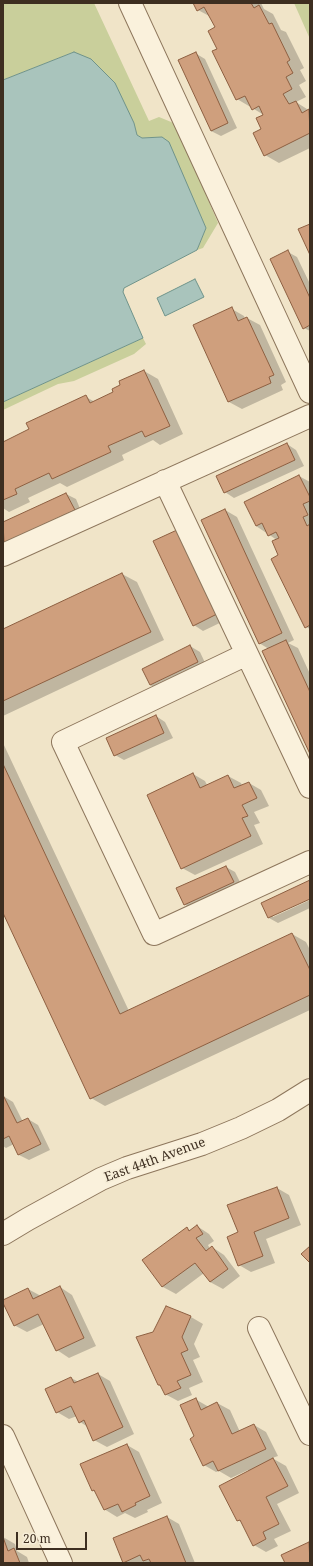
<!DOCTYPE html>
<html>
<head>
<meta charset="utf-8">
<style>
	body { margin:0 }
	#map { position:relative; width:313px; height:1566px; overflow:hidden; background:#f0e4c8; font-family:"Noto Serif",serif }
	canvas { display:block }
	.frame { position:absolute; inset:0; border:4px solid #3d2e20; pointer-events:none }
	.scale { position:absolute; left:16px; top:1532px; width:71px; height:18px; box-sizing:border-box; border:2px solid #3d2e20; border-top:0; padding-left:5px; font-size:12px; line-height:14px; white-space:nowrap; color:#3d2e20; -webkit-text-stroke:3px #f7eed8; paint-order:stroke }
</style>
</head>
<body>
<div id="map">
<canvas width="313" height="1566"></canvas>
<div class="frame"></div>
<div class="scale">20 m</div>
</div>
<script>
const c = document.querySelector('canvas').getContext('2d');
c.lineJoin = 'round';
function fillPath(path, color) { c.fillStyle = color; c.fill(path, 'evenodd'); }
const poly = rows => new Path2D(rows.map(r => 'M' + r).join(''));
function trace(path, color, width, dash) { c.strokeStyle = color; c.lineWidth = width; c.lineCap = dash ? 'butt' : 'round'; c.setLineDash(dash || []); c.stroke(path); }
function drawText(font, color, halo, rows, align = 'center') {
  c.font = font + ' "Noto Serif",serif'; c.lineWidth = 4; c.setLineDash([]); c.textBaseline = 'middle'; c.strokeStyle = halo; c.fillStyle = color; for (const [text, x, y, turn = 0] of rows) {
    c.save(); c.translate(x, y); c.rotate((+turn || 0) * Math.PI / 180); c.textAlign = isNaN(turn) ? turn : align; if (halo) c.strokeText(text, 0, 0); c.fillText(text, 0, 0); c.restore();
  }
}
const green = poly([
	[3,3,94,3,149,121,159,117,176,124,218,223,203,248,197,250,206,228,162,137,142,138,137,135,134,123,74,52,3,80],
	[294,3,310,3,310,39],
	[143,338,146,344,134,354,74,381,58,384,3,410,3,402]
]);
const water = poly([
	[74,52,91,59,115,83,134,123,137,135,142,138,162,137,169,142,206,228,197,250,124,288,123,292,143,338,3,402,3,80,74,52],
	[195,279,204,297,165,316,157,298,195,279]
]);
const shadow = poly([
	[194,3,261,3,264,9,273,14,281,30,286,32,304,68,300,70,306,81,299,85,306,97,296,102,310,111,310,148,279,163,265,155,262,130,264,115,237,99,218,49,216,28,211,17,198,10],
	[195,53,205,59,237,128,221,136,211,131],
	[288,252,297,257,310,284,310,331,304,328],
	[232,309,244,316,245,319,247,318,260,325,286,382,281,385,283,390,242,409,229,402,194,325],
	[144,371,158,379,183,434,160,445,153,440,122,455,124,460,67,487,60,483,28,498,30,502,9,512,3,508,3,443,31,430,86,397,95,402,115,393],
	[287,444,296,450,304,466,234,498,225,492],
	[299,476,310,482,310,629,306,627,280,556,277,540,256,526],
	[66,494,76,499,83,516,4,543,3,539,3,523],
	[225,510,237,517,294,640,288,643,298,648,310,674,310,752,269,649,259,643],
	[154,542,226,620,203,631,194,625],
	[122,574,137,582,164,640,3,716,3,630],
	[190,646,200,652,207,667,160,690,150,685],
	[156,716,165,722,173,738,124,760,115,755],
	[3,743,129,1011,292,934,306,942,310,950,310,1010,105,1106,91,1098,3,911],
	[193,774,205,781,207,785,228,776,241,783,242,786,249,783,261,790,269,806,254,812,260,823,254,825,263,844,195,875,182,868],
	[226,867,235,872,243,888,194,910,184,904],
	[310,881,310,898,273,915,273,917,310,900,310,908,278,923,269,918],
	[3,1096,13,1102,23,1122,28,1119,38,1125,50,1150,29,1160,19,1155,14,1144,6,1148,3,1146],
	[277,1188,289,1195,301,1225,266,1239,275,1263,251,1272,239,1265,239,1233],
	[197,1226,209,1234,214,1241,208,1245,210,1249,212,1247,224,1255,240,1276,223,1289,210,1282,204,1273,176,1294,163,1287,144,1260,187,1228,191,1231],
	[60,1287,72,1295,96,1346,69,1358,57,1350,44,1324,27,1332,14,1325,28,1289,41,1296],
	[166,1308,191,1317,203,1324,194,1344,200,1357,193,1360,203,1382,189,1388,192,1395,178,1401,165,1394,162,1387,159,1385,154,1333],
	[98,1374,110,1381,134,1434,107,1447,94,1440,88,1427,80,1422,77,1416,69,1419,57,1412,71,1378,79,1382],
	[195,1399,209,1407,217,1403,230,1410,240,1432,254,1425,266,1432,278,1456,272,1458,286,1466,299,1493,277,1504,291,1531,274,1539,278,1546,266,1552,254,1545,243,1523,238,1520,248,1472,248,1470,231,1478,219,1471,216,1472,204,1465,196,1437],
	[127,1445,139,1452,162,1503,147,1510,148,1512,135,1518,125,1513,117,1517,104,1509,97,1493,92,1490],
	[167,1517,179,1524,195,1563,124,1562],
	[3,1537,15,1544,17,1551,27,1557,29,1563,3,1563],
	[309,1543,310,1544,310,1563,286,1563]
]);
const building = poly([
	[193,3,251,3,254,8,259,5,269,24,272,23,290,60,287,62,293,73,286,77,292,89,283,94,289,104,296,101,302,113,309,109,310,133,264,156,253,133,261,129,256,118,263,115,259,106,252,110,245,96,236,100,212,51,217,49,208,31,215,27,204,7,197,11,193,3],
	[196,52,228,123,211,131,178,60,196,52],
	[310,224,310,255,298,229,310,224],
	[288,250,310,298,310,325,303,329,270,259,288,250],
	[232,307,238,321,247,317,274,375,269,377,271,383,228,402,193,325,232,307],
	[144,370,170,426,145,437,142,431,108,446,111,452,52,479,49,473,15,489,17,494,3,500,3,442,29,429,26,423,86,395,90,403,113,392,112,389,120,385,119,381,144,370],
	[287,443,295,460,224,493,216,476,287,443],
	[299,475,310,497,310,501,303,504,308,515,303,517,307,526,310,524,310,625,305,628,271,559,278,555,272,541,279,538,276,532,268,536,262,523,256,526,244,502,299,475],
	[66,493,75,510,4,543,3,522,66,493],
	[225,509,282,633,259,644,201,520,225,509],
	[177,530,217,614,193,626,153,541,177,530],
	[122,573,151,632,3,701,3,629,122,573],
	[286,640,310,692,310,754,262,651,286,640],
	[190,645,198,662,150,685,142,669,190,645],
	[156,715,164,733,114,756,106,738,156,715],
	[3,764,120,1014,292,933,310,970,310,995,90,1099,3,913,3,764],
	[193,773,200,788,228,775,234,788,249,782,257,798,242,805,248,816,242,818,251,836,181,869,147,795,193,773],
	[226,866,234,882,184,905,176,888,226,866],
	[310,880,310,899,268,918,261,903,310,880],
	[3,1095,17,1123,28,1118,41,1144,18,1155,9,1136,3,1139,3,1095],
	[277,1187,289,1218,254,1232,263,1256,238,1266,227,1237,238,1232,227,1205,277,1187],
	[197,1225,203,1234,196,1238,206,1251,212,1246,228,1269,210,1282,195,1263,162,1287,142,1260,187,1227,189,1231,197,1225],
	[310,1246,310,1263,301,1254,310,1246],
	[60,1286,84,1338,56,1351,38,1314,14,1326,3,1303,3,1300,28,1288,33,1299,60,1286],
	[166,1306,191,1316,182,1337,188,1350,181,1353,191,1375,177,1381,181,1388,165,1395,160,1385,158,1385,136,1337,153,1332,166,1306],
	[98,1373,123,1427,93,1441,84,1420,79,1423,71,1406,56,1413,45,1389,71,1377,74,1383,98,1373],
	[196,1398,201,1410,217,1402,232,1434,254,1424,266,1449,218,1471,213,1461,203,1466,190,1439,194,1436,180,1405,196,1398],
	[127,1444,150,1496,135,1503,136,1505,122,1512,118,1504,104,1510,94,1490,92,1491,80,1464,127,1444],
	[273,1458,288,1486,266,1497,279,1524,263,1532,266,1539,253,1546,240,1520,237,1521,219,1486,273,1458],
	[167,1516,186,1563,151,1563,149,1559,143,1561,140,1555,123,1563,113,1538,167,1516],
	[3,1537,8,1551,14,1548,20,1563,3,1563,3,1537],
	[309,1542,310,1563,285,1563,281,1555,309,1542]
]);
const minor = poly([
	[130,3,310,392],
	[165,481,310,787],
	[3,555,310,416],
	[247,654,63,742,154,934,310,862],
	[3,1234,28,1219,101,1179,127,1168,202,1144,241,1128,278,1110,310,1090],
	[259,1328,310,1434],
	[3,1436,61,1563]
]);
const streetNames = [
	["East 44th Avenue",155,1160,-20]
];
fillPath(green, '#c9cf9b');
fillPath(water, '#a9c4bc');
trace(water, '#6f938a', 1);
fillPath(shadow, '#0003');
fillPath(building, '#cf9f7d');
trace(building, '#8d5f41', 1);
trace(minor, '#8d765c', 24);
trace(minor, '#faf1dc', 22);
drawText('13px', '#3d2e20', '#f7eed8', streetNames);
</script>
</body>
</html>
